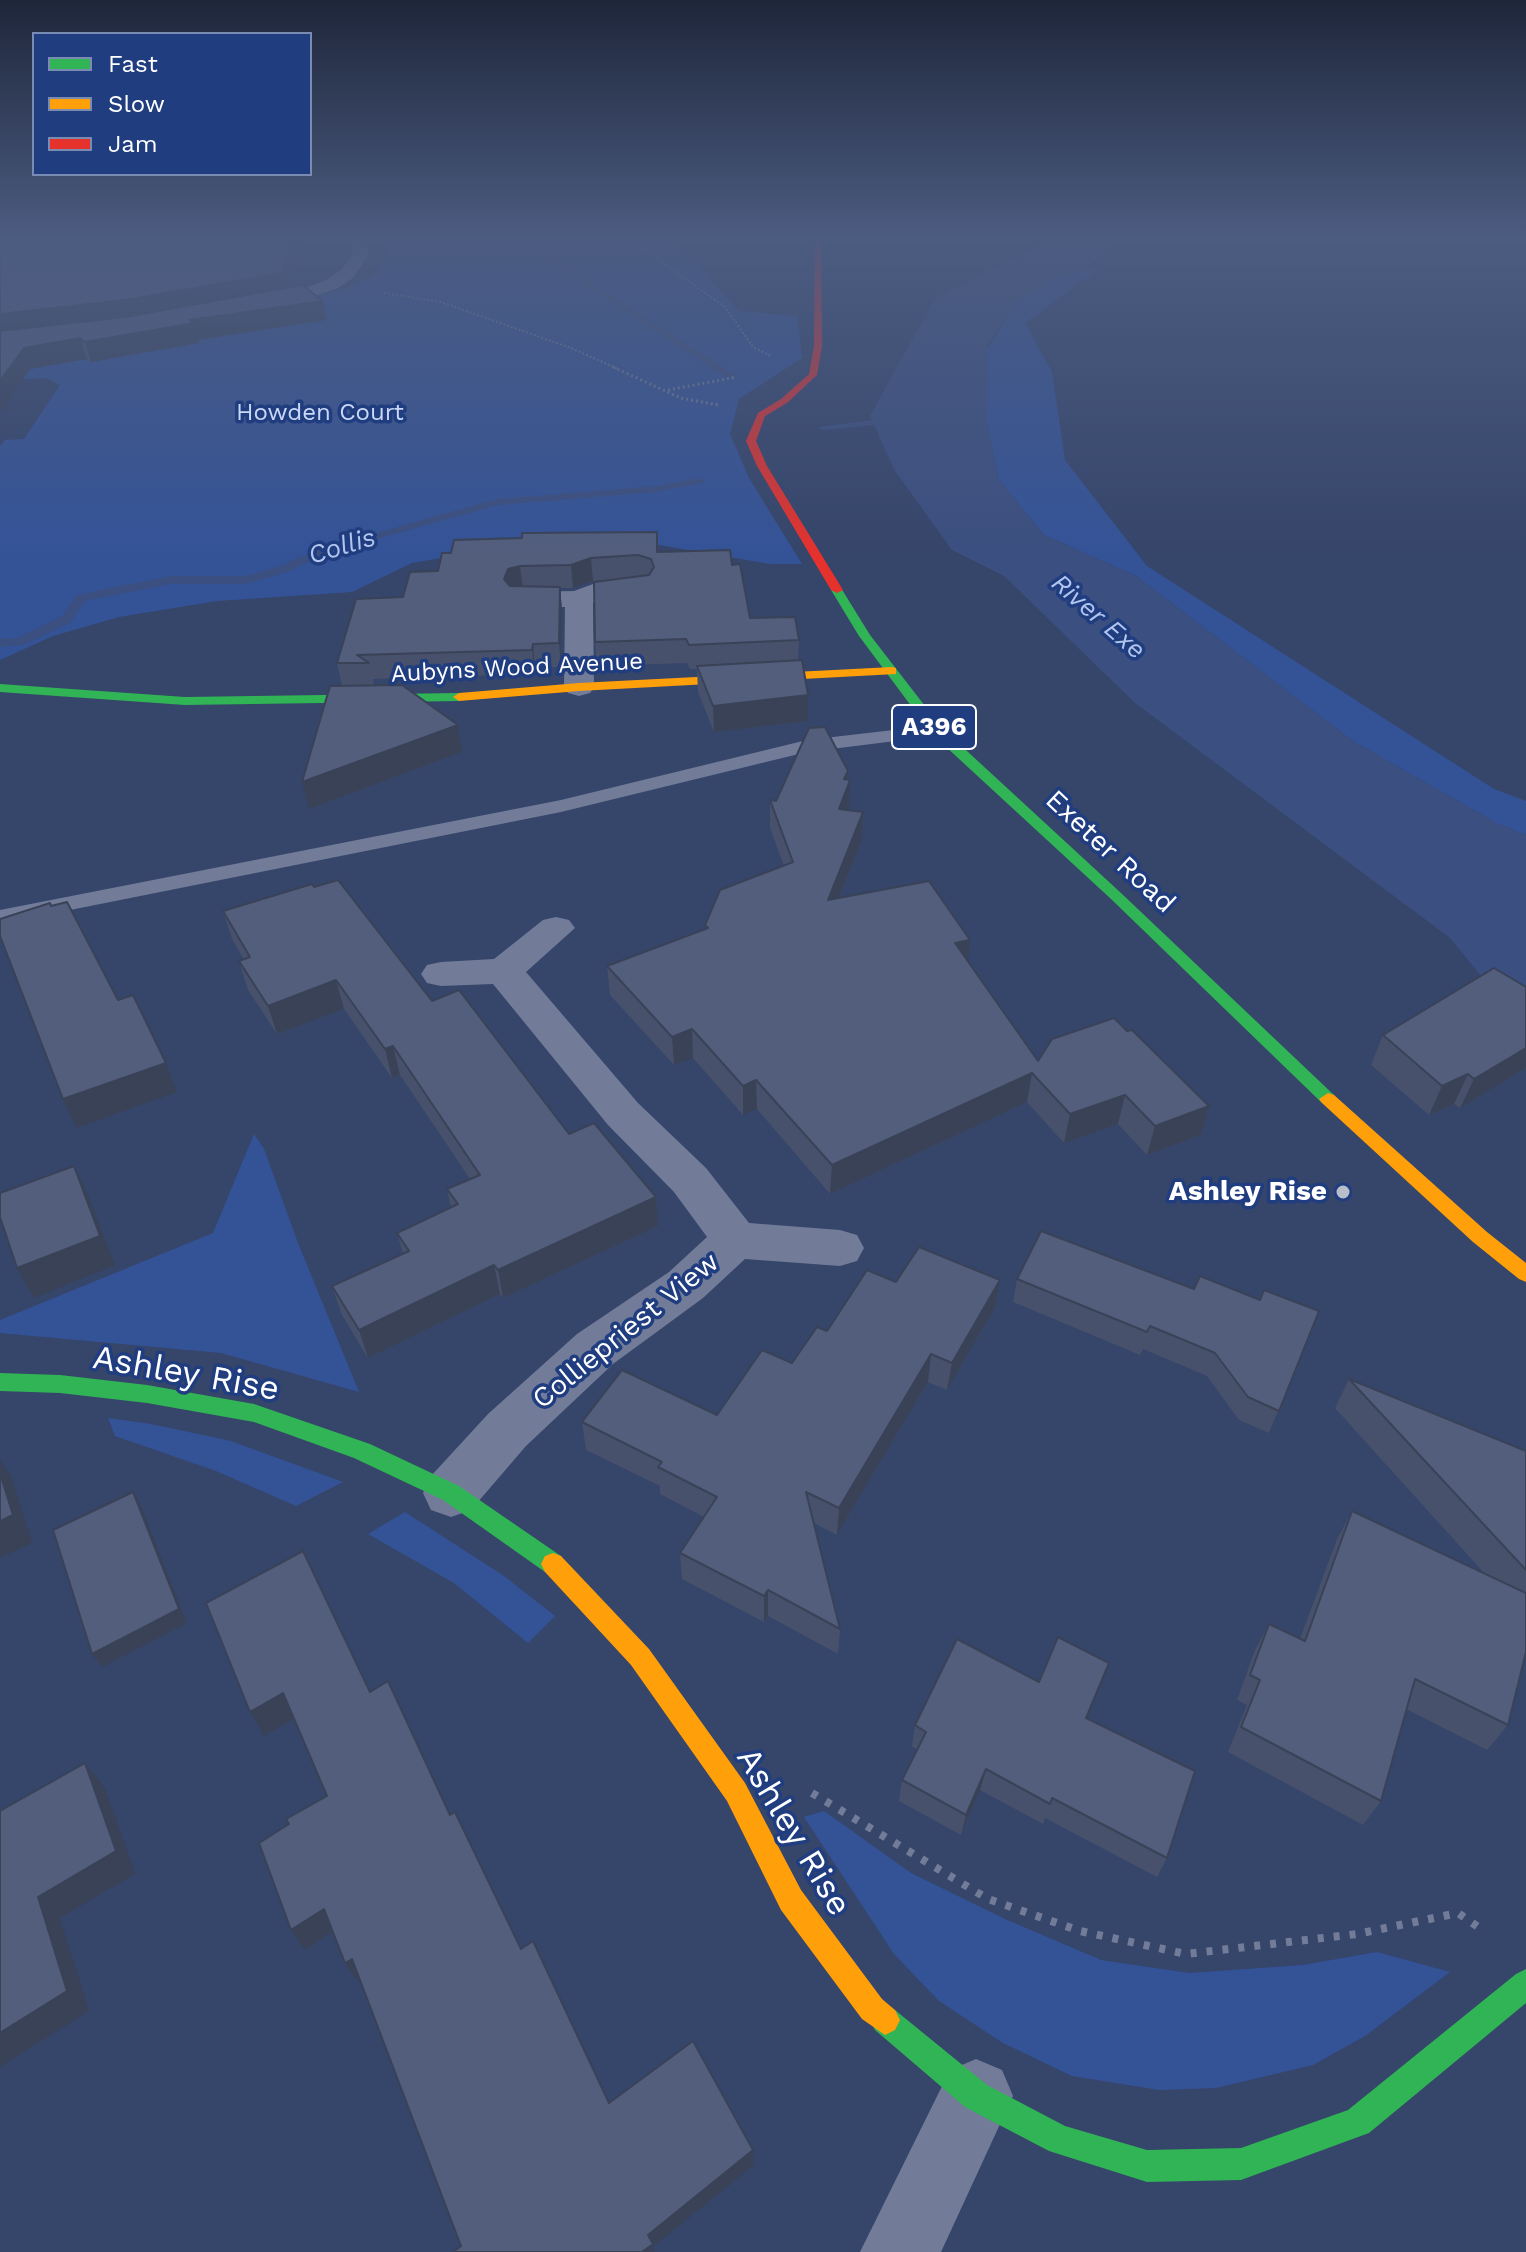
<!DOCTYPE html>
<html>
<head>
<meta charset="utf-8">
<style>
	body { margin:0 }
	#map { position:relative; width:1526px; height:2252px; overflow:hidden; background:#36456a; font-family:"Work Sans",sans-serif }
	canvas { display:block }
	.legend { position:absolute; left:32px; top:32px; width:280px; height:144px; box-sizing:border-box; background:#203d80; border:2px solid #798bb3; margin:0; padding:10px 14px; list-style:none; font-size:24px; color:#fff }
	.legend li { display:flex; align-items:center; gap:16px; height:40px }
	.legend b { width:40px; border:2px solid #798bb3 }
</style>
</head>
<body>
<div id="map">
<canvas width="1526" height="2252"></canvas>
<ul class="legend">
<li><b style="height:10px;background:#30b455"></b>Fast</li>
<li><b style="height:10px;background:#ff9f0a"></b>Slow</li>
<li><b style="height:10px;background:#e5322d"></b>Jam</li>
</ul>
</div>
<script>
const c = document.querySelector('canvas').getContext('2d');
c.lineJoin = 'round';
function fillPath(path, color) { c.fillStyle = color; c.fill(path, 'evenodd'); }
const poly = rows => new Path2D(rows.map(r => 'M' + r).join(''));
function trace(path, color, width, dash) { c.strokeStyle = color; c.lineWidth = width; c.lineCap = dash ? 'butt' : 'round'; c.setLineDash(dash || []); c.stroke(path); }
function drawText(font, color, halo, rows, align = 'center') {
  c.font = font + ' "Work Sans",sans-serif'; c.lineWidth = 7; c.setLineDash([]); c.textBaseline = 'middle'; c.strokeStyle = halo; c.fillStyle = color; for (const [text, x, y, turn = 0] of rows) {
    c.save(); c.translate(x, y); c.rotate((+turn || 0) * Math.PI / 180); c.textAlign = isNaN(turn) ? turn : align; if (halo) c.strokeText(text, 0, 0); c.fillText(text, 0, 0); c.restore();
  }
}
const green = poly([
	[381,239,658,239,678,247,695,262,739,311,797,316,802,358,739,399,730,434,749,478,802,564,770,564,659,545,489,550,412,563,352,592,217,601,119,617,53,636,0,660,0,446,5,440,24,439,60,385,46,378,0,380,0,349,264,309,343,289,374,276,391,251],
	[1087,267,1100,268,1025,323,1052,372,1065,460,1147,566,1494,789,1526,801,1526,835,1496,823,1353,741,1136,576,1044,535,999,480,987,424,987,349,1017,303,1051,280],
	[254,1134,264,1149,298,1243,359,1392,221,1353,0,1333,0,1320,213,1233],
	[108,1418,151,1424,231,1441,343,1482,296,1506,216,1471,115,1436],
	[405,1512,504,1576,555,1616,528,1643,454,1583,368,1534],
	[824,1811,911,1873,1005,1919,1101,1960,1189,1973,1303,1965,1377,1952,1450,1972,1365,2036,1313,2065,1216,2088,1159,2090,1072,2076,1003,2043,939,2001,894,1954,804,1817]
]);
const water = poly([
	[1053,239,1120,239,1087,267,1051,280,1017,303,987,346,987,424,999,480,1044,535,1136,576,1353,741,1496,823,1526,835,1526,995,1486,982,1450,938,1135,703,1004,576,952,550,895,471,870,416,935,298]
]);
const stream = poly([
	[515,239,523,239,736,376,728,378,515,239],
	[899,417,902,422,823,430,818,427,899,417],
	[700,478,705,481,704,483,657,492,498,505,324,554,288,572,246,584,170,584,85,601,71,622,24,645,0,647,0,639,17,638,62,616,77,595,81,594,170,576,245,576,280,566,316,550,497,499,657,486,700,478]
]);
const pathFar2 = poly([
	[629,239,725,307,753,347,771,356],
	[384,293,441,302,571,348,618,369]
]);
const pathFar1 = poly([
	[613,367,681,398,718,405],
	[668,390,737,377]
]);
const path = poly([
	[812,1793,988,1899,1080,1931,1186,1954,1357,1934,1458,1913,1481,1929]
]);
const lane = poly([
	[937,725,946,731,944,735,807,752,561,812,0,924,0,910,561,800,807,740,937,725]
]);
const street = poly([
	[350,239,366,239,369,254,353,278,338,288,291,305,253,313,244,308,247,304,286,296,326,280,341,270,353,254,350,239],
	[640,581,650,583,653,589,650,595,593,603,594,687,590,693,579,696,568,693,564,687,565,607,523,608,513,606,509,600,513,594,523,592,574,591,593,584,640,581],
	[556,917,569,920,575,928,526,972,638,1103,706,1168,749,1223,840,1230,857,1235,864,1248,857,1261,840,1266,745,1259,703,1298,613,1364,526,1446,471,1510,451,1517,431,1510,423,1493,431,1476,488,1414,577,1334,669,1272,707,1237,674,1192,608,1125,493,984,441,986,427,983,421,974,427,965,441,962,494,959,543,920,556,917],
	[976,2059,1002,2070,1013,2096,941,2252,860,2252,950,2070,976,2059]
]);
const fast = poly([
	[833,588,841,588,870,635,942,728,1121,893,1334,1095,1337,1099,1334,1103,1322,1103,1111,899,932,734,859,636,831,590,833,588],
	[0,684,185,697,459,693,465,697,459,701,185,705,0,692,0,684],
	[0,1373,60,1375,147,1385,254,1404,370,1444,459,1486,561,1556,565,1564,561,1572,553,1575,545,1572,443,1500,354,1458,254,1422,147,1403,60,1393,0,1391,0,1373],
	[1526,1969,1526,2003,1369,2133,1241,2180,1147,2182,1049,2151,965,2107,875,2030,870,2020,875,2010,885,2005,895,2010,987,2085,1065,2126,1147,2150,1241,2148,1348,2110,1516,1974,1526,1969]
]);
const slow = poly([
	[892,667,896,668,896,674,579,691,459,701,453,697,459,693,579,683,892,667],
	[1328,1093,1334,1095,1487,1232,1526,1263,1526,1282,1519,1279,1473,1242,1322,1103,1319,1099,1328,1093],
	[553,1553,561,1556,649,1649,745,1783,801,1890,882,1999,895,2010,900,2020,895,2030,885,2035,862,2019,781,1910,727,1801,631,1665,545,1572,541,1564,545,1556,553,1553]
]);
const jam = poly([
	[815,239,821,239,822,346,817,375,787,403,765,416,756,441,767,466,843,590,837,593,831,590,757,466,746,441,758,413,781,399,809,374,814,346,815,239]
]);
const wall = poly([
	[0,239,287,282,289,287,327,320,198,340,199,343,91,362,87,359,30,369],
	[658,552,732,565,750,618,799,640,798,660,808,695,808,721,714,732,698,692,697,669,690,669,687,663,597,666,595,642,614,580,593,581,573,588,560,588,562,610,561,667,535,668,535,674,373,679,374,685,458,725,462,752,309,809,342,686,337,663,403,597,438,571],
	[848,771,849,807,848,810,863,812,862,839,839,898,968,961,1038,1061,1209,1106,1201,1135,1147,1155,1118,1124,1064,1143,1027,1102,830,1194,757,1109,743,1115,693,1058,674,1065,610,995,607,966,706,929,705,925,784,866,770,828,770,800,776,801],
	[314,887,569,1134,656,1197,658,1226,503,1298,500,1294,368,1358,342,1315,332,1286,403,1254,397,1233,451,1208,447,1189,470,1179,400,1075,392,1078,344,1009,277,1034,248,990,239,961,244,960,232,939,223,911],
	[1526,987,1526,1068,1460,1108,1454,1104,1429,1115,1371,1065,1383,1035],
	[1017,1279,1194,1289,1260,1300,1319,1311,1269,1433,1239,1420,1207,1376,1143,1349,1140,1355,1013,1302],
	[1000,1280,995,1308,947,1390,928,1382,837,1535,814,1523,840,1629,838,1654,768,1616,764,1622,682,1579,680,1553,704,1517,660,1494,660,1486,586,1450,582,1422,717,1415,792,1363,827,1331,896,1282],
	[1349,1379,1526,1451,1526,1652,1508,1725,1487,1750,1406,1709,1381,1801,1363,1825,1228,1752,1247,1705,1237,1700,1255,1650,1269,1624,1300,1639,1337,1539,1352,1511,1485,1574,1335,1408],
	[1039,1682,1101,1685,1087,1718,1167,1858,1157,1877,1045,1818,1043,1824,980,1790,961,1835,899,1801,902,1780,917,1750,912,1746,915,1725]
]);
const shadedWall = poly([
	[294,239,305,239,287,282,289,291,131,319,0,334,0,314,281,269],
	[323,301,327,320,198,340,199,343,91,362,85,342,190,320],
	[80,338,87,359,30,369,0,413,0,381,24,348],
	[591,558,593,581,573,588,571,565],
	[520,566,523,589,510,592,504,579,508,569],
	[560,587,562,610,561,667,559,643],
	[533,644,535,668,535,674,532,650],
	[808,695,808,721,714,732,713,706],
	[458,725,462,752,309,809,302,782],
	[848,771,847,788,850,780,849,807,838,836,839,809,844,779],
	[863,812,862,839,827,928,828,900],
	[970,940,967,968,955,943],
	[336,980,344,1009,277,1034,268,1006],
	[692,1029,693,1058,674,1065,672,1037],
	[393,1046,400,1075,392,1078,385,1049],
	[1526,1048,1526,1068,1460,1108,1474,1079],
	[166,1063,177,1092,76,1128,63,1099],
	[1032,1073,1027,1102,830,1194,832,1165],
	[1468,1074,1454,1104,1429,1115,1442,1086],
	[756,1080,757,1109,743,1115,743,1086],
	[1125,1095,1118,1124,1064,1143,1070,1114],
	[1209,1106,1201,1135,1147,1155,1155,1126],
	[74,1166,88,1195,115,1265,34,1298,17,1268],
	[656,1197,658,1226,503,1298,498,1270],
	[494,1265,500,1294,368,1358,359,1330],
	[1000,1280,995,1308,947,1390,952,1363],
	[931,1354,928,1382,837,1535,839,1508],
	[0,1460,11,1476,32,1543,0,1558],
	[133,1492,141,1506,187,1623,102,1667,92,1654],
	[768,1590,768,1616,764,1622,764,1596],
	[1109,1663,1101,1685,1078,1739,1086,1718],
	[283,1693,296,1718,264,1736,250,1712],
	[85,1763,105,1788,135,1874,60,1918,89,2011,0,2067,0,2033,38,1897],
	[986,1769,980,1790,961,1835,966,1815],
	[324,1909,337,1929,305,1950,291,1930],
	[352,1959,365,1978,358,1982,345,1963],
	[753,2150,754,2165,653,2247,655,2252,642,2252,648,2235]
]);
const building = poly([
	[0,239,294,239,281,269,286,272,125,300,0,314,0,239],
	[302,285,323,301,190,320,194,323,85,342,80,338,24,348,0,381,0,331,126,317,302,285],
	[657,532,657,552,730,550,732,565,740,564,750,618,795,617,799,640,689,645,686,639,595,642,594,582,649,575,654,567,651,559,638,555,591,558,571,565,520,566,508,569,504,579,510,586,560,587,559,643,533,644,532,650,357,655,369,663,337,663,356,599,403,597,410,572,438,571,442,553,451,553,454,540,522,538,522,533,657,532],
	[802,660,808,695,713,706,697,666,802,660],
	[402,685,458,725,302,782,330,686,402,685],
	[825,727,848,771,844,779,850,780,839,809,863,812,828,900,929,881,970,940,955,943,1038,1061,1052,1039,1114,1018,1127,1031,1132,1030,1209,1106,1155,1126,1125,1095,1070,1114,1032,1073,832,1165,756,1080,743,1086,692,1029,672,1037,607,966,708,928,705,925,720,890,793,862,770,800,776,801,809,728,825,727],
	[338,880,432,1001,459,990,569,1134,594,1123,656,1197,498,1270,494,1265,359,1330,332,1286,409,1251,397,1233,458,1204,447,1189,480,1175,393,1046,385,1049,336,980,268,1006,239,961,250,957,223,911,312,884,314,887,338,880],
	[67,902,118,1000,133,995,166,1063,63,1099,0,936,0,919,50,903,51,906,67,902],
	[1494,968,1526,987,1526,1048,1474,1079,1468,1074,1442,1086,1383,1035,1494,968],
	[74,1166,100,1236,17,1268,0,1217,0,1193,74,1166],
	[1041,1231,1194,1289,1200,1276,1260,1300,1264,1290,1319,1311,1279,1411,1248,1397,1215,1353,1150,1326,1147,1332,1017,1279,1041,1231],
	[919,1247,1000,1280,952,1363,931,1354,839,1508,806,1492,840,1629,768,1590,764,1596,680,1553,717,1497,658,1467,662,1462,582,1422,622,1370,717,1415,762,1350,792,1363,817,1327,827,1331,867,1270,896,1282,919,1247],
	[1349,1379,1526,1451,1526,1570,1349,1379],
	[0,1473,13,1515,0,1521,0,1473],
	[133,1492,179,1609,92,1654,53,1530,133,1492],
	[1352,1511,1526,1593,1526,1652,1508,1725,1415,1679,1381,1801,1241,1727,1260,1680,1250,1675,1269,1624,1305,1641,1352,1511],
	[303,1551,370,1692,388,1681,450,1815,455,1812,521,1949,533,1941,609,2103,693,2041,753,2150,648,2235,653,2244,642,2252,453,2252,461,2246,352,1959,345,1963,324,1909,291,1930,259,1843,289,1824,286,1819,327,1796,283,1693,250,1712,206,1603,303,1551],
	[1058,1637,1109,1663,1086,1718,1195,1771,1167,1858,1052,1798,1050,1804,986,1769,966,1815,902,1780,926,1732,915,1725,957,1639,1039,1682,1058,1637],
	[85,1763,116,1851,38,1897,67,1991,0,2033,0,1811,85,1763]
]);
const markers = [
	[1343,1192,8,"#b9becb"]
];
const farParknames = [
	["Howden Court",320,413]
];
const farStreetnames = [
	["Aubyns Wood Avenue",517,668,-3]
];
const farWaternames = [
	["Collis",342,547,-17],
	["River Exe",1098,617,41]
];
const shields = [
	[934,727,84]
];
const shieldNames = [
	["A396",934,727]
];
const streetNames = [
	["Exeter Road",1110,852,43],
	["Colliepriest View",626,1331,-39]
];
const poiNames = [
	["Ashley Rise",1327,1192]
];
const nearStreetnames = [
	["Ashley Rise",186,1374,10],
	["Ashley Rise",793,1832,59]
];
fillPath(green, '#345397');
fillPath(water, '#3b4f80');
fillPath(stream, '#3b4f80');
trace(pathFar2, '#727c99', 2, [2, 2]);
trace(pathFar1, '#727c99', 3, [2, 3]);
trace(path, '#727c99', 8, [6, 10]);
fillPath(lane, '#727c99');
fillPath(street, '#727c99');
fillPath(fast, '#30b455');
fillPath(slow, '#ff9f0a');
fillPath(jam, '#e5322d');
fillPath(wall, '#47516b');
fillPath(shadedWall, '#394257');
fillPath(building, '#525e7c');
trace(building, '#394257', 2);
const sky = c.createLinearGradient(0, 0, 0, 554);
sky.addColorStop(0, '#1e263a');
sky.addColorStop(0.43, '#4c5c81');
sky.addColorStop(1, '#4c5c8100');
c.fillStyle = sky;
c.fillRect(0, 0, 1526, 554);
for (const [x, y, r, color] of markers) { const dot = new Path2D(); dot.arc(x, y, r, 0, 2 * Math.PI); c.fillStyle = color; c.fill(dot); trace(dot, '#203d80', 3); }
drawText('24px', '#cad8f6', '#203d80', farParknames);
drawText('24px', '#fff', '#203d80', farStreetnames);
drawText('italic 26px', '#b1c5ef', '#203d80', farWaternames);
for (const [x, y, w] of shields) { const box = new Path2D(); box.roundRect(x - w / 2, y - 22, w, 44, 6); c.fillStyle = '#203d80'; c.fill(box); trace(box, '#fff', 2); }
drawText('bold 26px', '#fff', null, shieldNames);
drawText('28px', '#fff', '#203d80', streetNames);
drawText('bold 28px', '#fff', '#203d80', poiNames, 'right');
drawText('34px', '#fff', '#203d80', nearStreetnames);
</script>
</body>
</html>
